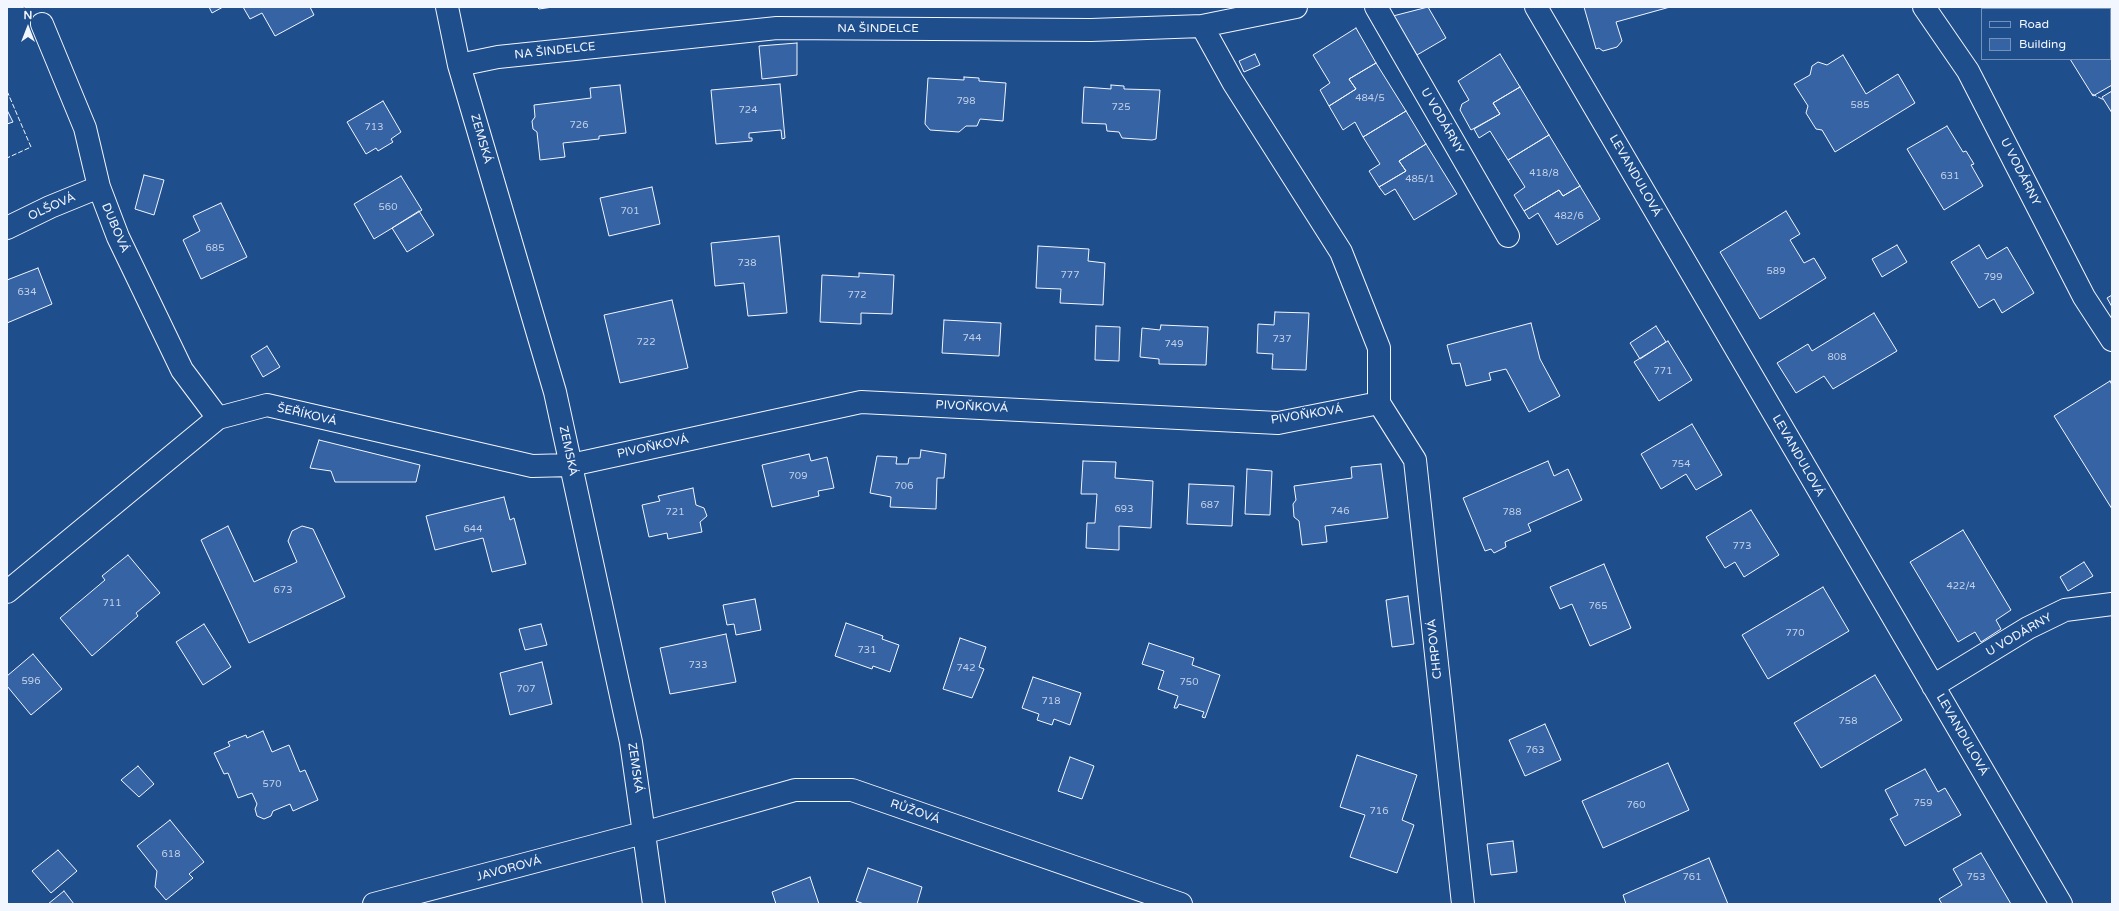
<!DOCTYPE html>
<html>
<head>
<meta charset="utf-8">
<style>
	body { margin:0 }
	#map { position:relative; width:2119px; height:911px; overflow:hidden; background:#1f4e8c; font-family:"Varela Round",sans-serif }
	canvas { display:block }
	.frame { position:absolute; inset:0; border:8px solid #f2f6ff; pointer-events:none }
	.legend { position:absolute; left:1981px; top:8px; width:130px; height:52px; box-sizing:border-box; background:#1f4e8c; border:1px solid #7391ba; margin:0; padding:5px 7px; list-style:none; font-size:12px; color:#f2f6ff }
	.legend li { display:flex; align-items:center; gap:8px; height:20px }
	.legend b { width:20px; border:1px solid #7391ba }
	.north { position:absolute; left:8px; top:8px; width:40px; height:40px; -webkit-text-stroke:3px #1f4e8c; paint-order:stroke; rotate:0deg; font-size:11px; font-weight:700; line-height:16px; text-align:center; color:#f2f6ff }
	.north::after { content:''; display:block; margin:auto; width:14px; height:18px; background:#f2f6ff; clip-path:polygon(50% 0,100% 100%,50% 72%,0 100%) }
</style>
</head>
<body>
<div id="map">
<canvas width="2119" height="911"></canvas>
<div class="frame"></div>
<ul class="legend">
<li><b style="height:5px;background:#1f4e8c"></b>Road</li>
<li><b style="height:11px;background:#3563a3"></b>Building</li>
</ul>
<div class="north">N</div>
</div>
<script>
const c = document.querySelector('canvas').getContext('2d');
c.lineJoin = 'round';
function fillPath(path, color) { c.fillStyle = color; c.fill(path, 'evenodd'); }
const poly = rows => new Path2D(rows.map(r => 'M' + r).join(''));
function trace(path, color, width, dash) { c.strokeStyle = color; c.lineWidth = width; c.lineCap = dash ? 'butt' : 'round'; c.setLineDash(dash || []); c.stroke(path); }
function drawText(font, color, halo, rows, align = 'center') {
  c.font = font + ' "Varela Round",sans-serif'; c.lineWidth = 3; c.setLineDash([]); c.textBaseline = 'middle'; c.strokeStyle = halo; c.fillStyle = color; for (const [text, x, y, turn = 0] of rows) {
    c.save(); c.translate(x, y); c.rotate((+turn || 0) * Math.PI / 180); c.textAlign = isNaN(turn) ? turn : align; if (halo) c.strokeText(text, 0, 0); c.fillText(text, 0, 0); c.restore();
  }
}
const building = poly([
	[209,7,223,7,212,13,209,7],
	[243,7,310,7,314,15,275,36,262,13,250,19,243,7],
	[537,7,553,7,539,9,537,7],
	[1428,7,1446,38,1417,55,1393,16,1428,7],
	[1584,7,1670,7,1616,22,1622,41,1617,47,1603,51,1599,48,1596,49,1584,7],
	[2112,16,2112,85,2093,96,2070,59,2110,59,2110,18,2112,16],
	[1356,28,1376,63,1349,79,1356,89,1329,106,1320,90,1330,83,1313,55,1356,28],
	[797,43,797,75,762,79,759,46,797,43],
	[1255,54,1260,65,1244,72,1239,61,1255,54],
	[1500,54,1520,87,1493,103,1500,114,1471,130,1460,110,1462,104,1469,100,1458,81,1500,54],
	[1843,55,1866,94,1898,74,1915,103,1835,152,1822,130,1816,129,1806,113,1808,106,1794,84,1810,75,1812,66,1818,62,1827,65,1843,55],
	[1376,63,1406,111,1363,137,1355,122,1343,130,1329,106,1356,89,1349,79,1376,63],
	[964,77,979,78,979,81,1006,83,1003,121,980,119,977,126,966,126,959,132,930,130,925,124,928,78,964,80,964,77],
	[780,84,785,138,782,139,781,130,749,133,749,138,752,138,752,141,716,144,711,90,780,84],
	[620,85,626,133,599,136,599,139,563,143,565,157,540,160,537,132,533,129,532,121,535,117,534,105,591,98,590,88,620,85],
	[1111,85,1124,86,1124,89,1160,90,1156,139,1152,140,1122,138,1119,132,1107,131,1106,124,1082,123,1084,87,1111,89,1111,85],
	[1520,87,1549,135,1508,160,1490,131,1479,138,1474,129,1500,114,1493,103,1520,87],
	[2112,91,2112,113,2102,97,2112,91],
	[383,101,401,132,391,139,393,142,378,151,376,148,366,154,347,122,383,101],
	[7,110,13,122,7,124,7,110],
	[1406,111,1426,144,1399,161,1406,171,1379,187,1369,171,1380,164,1363,137,1406,111],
	[1947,126,1963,152,1966,151,1974,164,1971,165,1983,186,1944,210,1907,149,1947,126],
	[1549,135,1580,186,1563,196,1559,190,1524,211,1514,195,1525,187,1508,160,1549,135],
	[1426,144,1457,194,1414,220,1395,189,1385,195,1379,187,1406,171,1399,161,1426,144],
	[144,175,164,180,154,215,135,209,144,175],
	[401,176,422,210,374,239,354,204,401,176],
	[1580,186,1600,219,1557,245,1538,213,1529,219,1524,211,1559,190,1563,196,1580,186],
	[652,187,660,224,609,236,600,198,652,187],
	[221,203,247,257,201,279,183,240,200,231,193,216,221,203],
	[419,211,434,235,407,252,392,228,419,211],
	[1786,211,1800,234,1790,240,1804,263,1814,258,1826,278,1760,319,1720,252,1786,211],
	[779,236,787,313,748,316,744,283,715,286,711,243,779,236],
	[1897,245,1907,262,1882,277,1872,259,1897,245],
	[1979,245,1987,259,2007,247,2034,293,2002,313,1994,299,1979,308,1951,262,1979,245],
	[1038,246,1089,249,1088,261,1105,263,1103,305,1060,303,1061,289,1036,288,1038,246],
	[38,268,52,304,7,323,7,280,38,268],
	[859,273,894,275,892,314,861,313,861,324,820,322,822,275,859,277,859,273],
	[2112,295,2112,307,2107,298,2112,295],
	[672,300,688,368,620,383,604,315,672,300],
	[1275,312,1309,313,1306,370,1272,369,1273,354,1257,353,1258,324,1274,325,1275,312],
	[1874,313,1897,351,1833,389,1824,376,1796,393,1777,363,1808,344,1812,351,1874,313],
	[944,320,1001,323,999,356,942,353,944,320],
	[1531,323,1540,359,1560,396,1529,412,1506,369,1489,373,1491,380,1466,386,1460,363,1452,364,1447,345,1531,323],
	[1161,325,1208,327,1206,365,1159,364,1159,359,1140,357,1142,328,1160,330,1161,325],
	[1096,326,1120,327,1119,361,1095,360,1096,326],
	[1656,326,1666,342,1640,359,1630,343,1656,326],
	[1668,341,1692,380,1659,401,1634,362,1668,341],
	[267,346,280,367,263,377,251,356,267,346],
	[2110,381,2112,385,2112,509,2054,416,2110,381],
	[1692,424,1722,475,1696,490,1686,474,1661,489,1641,454,1692,424],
	[319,440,420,465,416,482,335,482,331,471,310,468,319,440],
	[921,450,946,454,944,478,937,478,936,509,890,507,891,497,870,493,877,456,897,457,896,464,908,464,909,458,920,458,921,450],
	[809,454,811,461,827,457,834,488,818,491,819,496,772,507,762,465,809,454],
	[1083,461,1116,462,1115,478,1153,481,1151,528,1119,526,1119,550,1086,548,1087,523,1095,523,1097,494,1081,494,1083,461],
	[1548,461,1554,476,1568,469,1582,500,1528,524,1531,531,1505,542,1506,547,1494,553,1491,549,1485,551,1463,498,1548,461],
	[1381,464,1388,518,1325,526,1327,542,1302,545,1299,521,1294,517,1293,504,1296,500,1294,486,1352,478,1351,467,1381,464],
	[1247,469,1272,471,1270,515,1245,514,1247,469],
	[1189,484,1234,486,1232,526,1187,524,1189,484],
	[693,488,696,505,704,508,707,516,700,522,702,532,668,539,667,533,649,537,642,505,660,501,658,496,693,488],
	[504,497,510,520,514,518,526,564,492,572,483,538,435,550,426,516,504,497],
	[1751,510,1779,555,1744,577,1735,562,1725,568,1706,537,1751,510],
	[228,526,254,582,297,562,288,541,292,531,302,526,313,529,345,597,249,643,201,540,228,526],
	[1963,530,2011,610,1996,620,2001,629,1981,642,1975,632,1958,642,1910,562,1963,530],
	[128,555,160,593,136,613,138,616,92,656,60,618,105,580,102,576,128,555],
	[2084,562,2093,576,2068,591,2060,577,2084,562],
	[1604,564,1631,628,1590,646,1572,604,1560,609,1550,587,1604,564],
	[1823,587,1849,631,1768,679,1742,635,1823,587],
	[1408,596,1414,644,1392,647,1386,600,1408,596],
	[755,599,761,630,736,635,734,624,727,625,723,605,755,599],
	[846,623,883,636,882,639,899,645,890,672,873,666,872,669,835,656,846,623],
	[204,624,231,667,203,685,176,642,204,624],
	[541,624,547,645,525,650,519,629,541,624],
	[726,634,736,682,670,694,660,648,726,634],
	[960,638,986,647,979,667,984,669,972,698,943,689,960,638],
	[1149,643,1194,658,1192,665,1220,675,1205,718,1202,717,1204,712,1179,704,1177,708,1174,708,1178,696,1158,689,1164,671,1142,664,1149,643],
	[33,654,62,689,31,715,7,686,7,676,33,654],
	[542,662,552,704,510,715,500,673,542,662],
	[1875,675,1902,720,1821,768,1794,723,1875,675],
	[1033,677,1081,693,1070,725,1054,719,1052,725,1037,720,1039,714,1022,708,1033,677],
	[1545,724,1561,760,1525,776,1509,740,1545,724],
	[263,731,272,752,289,745,300,772,305,770,318,800,293,811,290,804,273,811,271,816,264,819,257,816,255,809,257,804,252,793,238,798,228,773,224,774,214,753,230,746,228,742,246,735,247,738,263,731],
	[1357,755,1417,775,1402,820,1414,825,1397,873,1350,857,1365,815,1340,807,1357,755],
	[1070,757,1094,766,1082,799,1058,791,1070,757],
	[1668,763,1689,810,1603,848,1582,801,1668,763],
	[138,766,154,784,139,797,121,780,138,766],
	[1925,769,1938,792,1945,788,1961,815,1905,846,1890,819,1898,815,1885,790,1925,769],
	[170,820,204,862,189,874,193,878,166,900,155,887,157,871,137,846,170,820],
	[1513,841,1517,872,1491,875,1487,844,1513,841],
	[58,850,77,871,51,893,32,871,58,850],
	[1981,853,2011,904,1942,904,1939,899,1962,885,1953,869,1981,853],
	[1709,858,1728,904,1626,904,1623,895,1709,858],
	[868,868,922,887,917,904,864,904,856,901,868,868],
	[810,877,819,904,776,904,772,892,810,877],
	[64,891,74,904,48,904,64,891]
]);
const minor = poly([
	[447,7,459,65,555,392,631,742,654,904],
	[1376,7,1508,236],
	[1536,7,2061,904],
	[1924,7,1968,71,2084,297,2112,340],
	[42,24,85,128,99,187,118,237,182,370,218,418],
	[1202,26,1233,82,1341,252,1379,348,1379,403],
	[459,65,498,57,777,28,1091,30,1202,26,1296,7],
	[7,228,50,207,99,187],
	[1379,403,1415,460,1463,904],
	[7,592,218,418,267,405,532,466,571,465,861,402,1278,423,1379,403],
	[1933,686,2028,628,2065,610,2112,604],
	[374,904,643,833,795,790,852,790,1181,904]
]);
const fence = poly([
	[7,91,31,147,7,158],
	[2092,94,2104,100]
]);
const numberNames = [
	["484/5",1370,98],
	["798",966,101],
	["585",1860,105],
	["725",1121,107],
	["724",748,110],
	["726",579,125],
	["713",374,127],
	["418/8",1544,173],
	["631",1950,176],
	["485/1",1420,179],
	["560",388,207],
	["701",630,211],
	["482/6",1569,216],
	["685",215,248],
	["738",747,263],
	["589",1776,271],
	["777",1070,275],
	["799",1993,277],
	["634",27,292],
	["772",857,295],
	["744",972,338],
	["737",1282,339],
	["722",646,342],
	["749",1174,344],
	["808",1837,357],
	["771",1663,371],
	["754",1681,464],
	["709",798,476],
	["706",904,486],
	["687",1210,505],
	["693",1124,509],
	["746",1340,511],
	["721",675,512],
	["788",1512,512],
	["644",473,529],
	["773",1742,546],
	["422/4",1961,586],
	["673",283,590],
	["711",112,603],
	["765",1598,606],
	["770",1795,633],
	["731",867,650],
	["733",698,665],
	["742",966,668],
	["596",31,681],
	["750",1189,682],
	["707",526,689],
	["718",1051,701],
	["758",1848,721],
	["763",1535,750],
	["570",272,784],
	["759",1923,803],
	["760",1636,805],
	["716",1379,811],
	["618",171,854],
	["761",1692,877],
	["753",1976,877]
];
const streetNames = [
	["NA ŠINDELCE",878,29],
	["NA ŠINDELCE",555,51,-6],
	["U VODÁRNY",1442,121,60],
	["ZEMSKÁ",481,139,74],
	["U VODÁRNY",2020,172,63],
	["LEVANDULOVÁ",1635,176,60],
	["OLŠOVÁ",52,207,-24],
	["DUBOVÁ",115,228,67],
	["PIVOŇKOVÁ",972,407,3],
	["ŠEŘÍKOVÁ",307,415,13],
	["PIVOŇKOVÁ",1307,415,-9],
	["PIVOŇKOVÁ",653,447,-12],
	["ZEMSKÁ",568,451,78],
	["LEVANDULOVÁ",1798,456,60],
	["U VODÁRNY",2019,635,-30],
	["CHRPOVÁ",1435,649,-96],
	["LEVANDULOVÁ",1962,735,60],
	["ZEMSKÁ",635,768,82],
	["RŮŽOVÁ",915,812,19],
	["JAVOROVÁ",509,869,-15]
];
fillPath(building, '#3563a3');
trace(building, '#f2f6ff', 1);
trace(minor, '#f2f6ff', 24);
trace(minor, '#1f4e8c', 22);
trace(fence, '#f2f6ff', 1, [5, 2]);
drawText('10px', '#c3d1e8', null, numberNames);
drawText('12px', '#f2f6ff', '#1f4e8c', streetNames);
</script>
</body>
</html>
